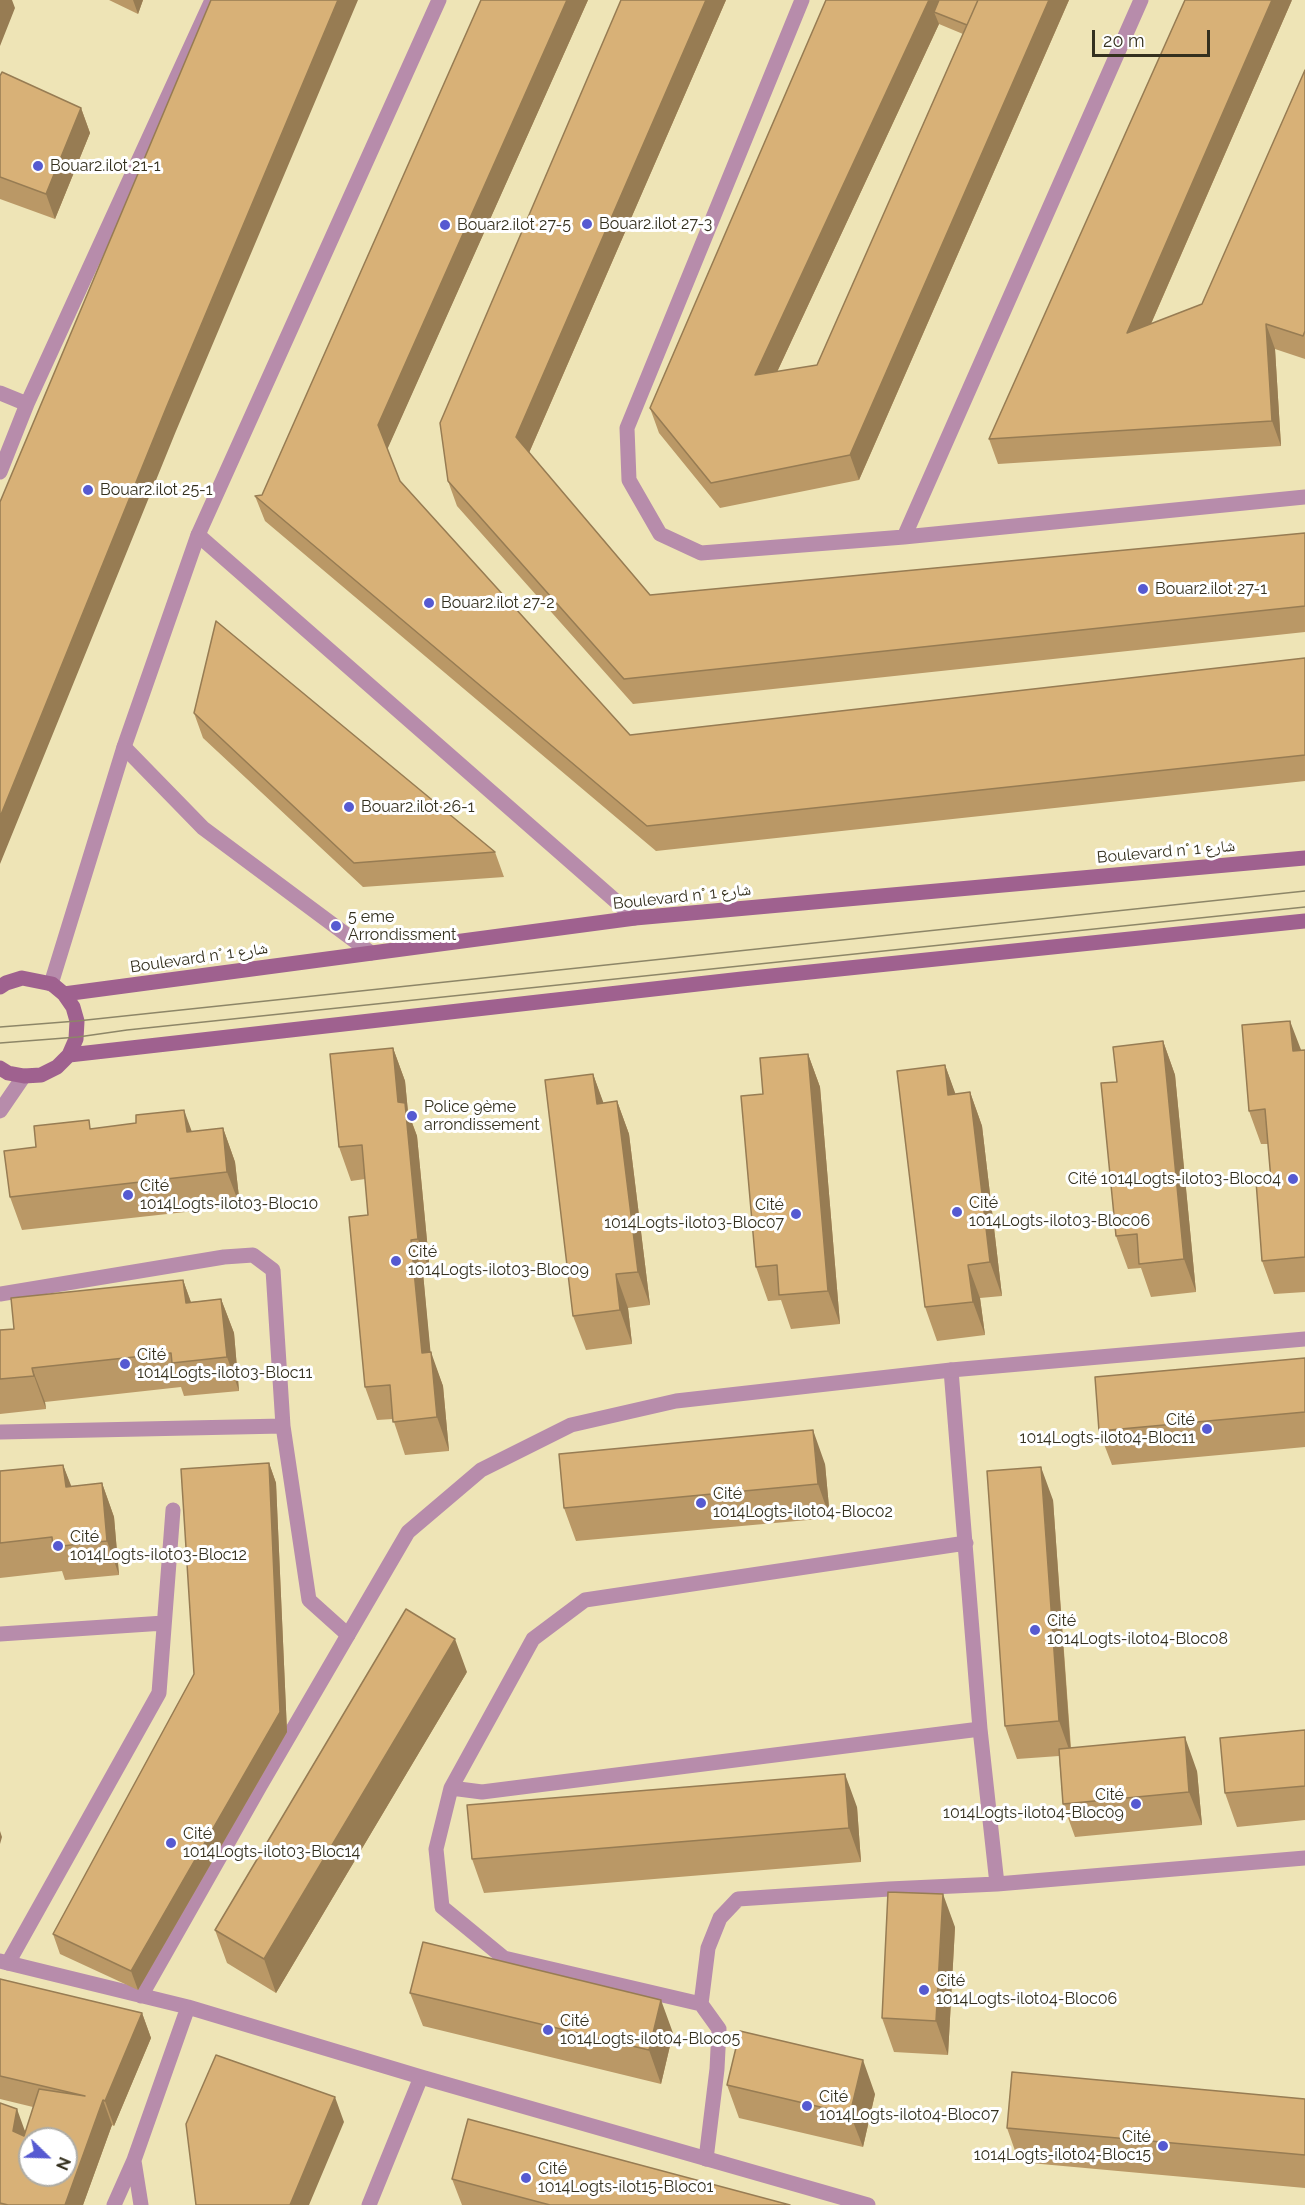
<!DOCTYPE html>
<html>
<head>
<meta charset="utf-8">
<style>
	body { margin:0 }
	#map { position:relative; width:1305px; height:2205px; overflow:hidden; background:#eee4b6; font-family:Raleway,sans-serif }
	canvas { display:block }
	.north { position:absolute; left:18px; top:2127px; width:60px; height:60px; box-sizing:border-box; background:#fff; border:2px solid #aeaca5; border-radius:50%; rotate:113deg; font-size:16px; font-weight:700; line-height:24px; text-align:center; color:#34301e }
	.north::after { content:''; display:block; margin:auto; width:21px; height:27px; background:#565ad1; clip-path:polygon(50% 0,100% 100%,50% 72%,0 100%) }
	.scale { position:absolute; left:1092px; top:30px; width:118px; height:27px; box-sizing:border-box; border:3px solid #34301e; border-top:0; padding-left:8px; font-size:18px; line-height:21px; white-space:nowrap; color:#34301e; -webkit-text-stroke:4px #fff; paint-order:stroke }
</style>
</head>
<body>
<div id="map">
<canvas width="1305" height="2205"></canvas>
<div class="north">N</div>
<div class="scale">20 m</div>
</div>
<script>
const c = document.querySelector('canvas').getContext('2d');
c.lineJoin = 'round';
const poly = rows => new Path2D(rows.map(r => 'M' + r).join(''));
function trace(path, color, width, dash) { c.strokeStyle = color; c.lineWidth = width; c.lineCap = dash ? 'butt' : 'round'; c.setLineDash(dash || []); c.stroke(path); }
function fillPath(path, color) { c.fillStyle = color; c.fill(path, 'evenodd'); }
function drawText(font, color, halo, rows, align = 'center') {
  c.font = font + ' Raleway,"Noto Naskh Arabic",sans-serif'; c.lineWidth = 6; c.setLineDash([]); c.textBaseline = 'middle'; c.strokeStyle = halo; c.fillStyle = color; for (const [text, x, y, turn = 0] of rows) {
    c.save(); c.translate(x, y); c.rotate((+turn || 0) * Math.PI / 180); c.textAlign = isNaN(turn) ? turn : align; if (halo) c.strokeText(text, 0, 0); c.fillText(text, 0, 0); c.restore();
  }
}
const service = poly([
	[124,747,203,828,371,953],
	[0,1294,224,1257,253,1255,273,1270,283,1426,309,1600,348,1635],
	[951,1370,980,1729,997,1884],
	[0,1432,283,1426],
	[966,1543,585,1600,533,1639,451,1788,482,1792,980,1729],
	[0,1634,164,1623],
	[451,1788,436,1849,442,1907,504,1958,701,2004,719,2029,717,2069,706,2159],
	[8,1963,159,1693,173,1510],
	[701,2004,708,1948,720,1918,738,1899,889,1889,997,1884,1305,1858]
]);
const minor = poly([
	[802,0,627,428,629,480,660,534,701,553,904,537,1305,497],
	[0,393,27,404],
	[0,472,27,404,212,0],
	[198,535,635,918],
	[904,537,1141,0],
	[0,1961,188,2007,421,2077,868,2205],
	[141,1996,260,1786,408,1532,481,1470,571,1425,676,1401,951,1370,1305,1339],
	[134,2161,141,2205],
	[114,2205,134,2160,188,2007],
	[369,2205,421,2077]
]);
const tertiary = poly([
	[51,984,124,747,198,535,439,0],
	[0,1111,24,1076]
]);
const secondary = poly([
	[0,987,6,983,22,978,52,984,64,994,73,1007,77,1021,76,1039,69,1055,57,1067,41,1075,24,1076,8,1073,0,1068],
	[64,994,635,918,1305,858],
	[69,1055,742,979,1305,921]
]);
const tram = poly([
	[0,1027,77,1021,1305,891],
	[0,1043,78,1037,127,1030,1305,907]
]);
const wall = poly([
	[109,0,143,0,138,14],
	[481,0,588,0,387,449,400,481,630,735,1305,658,1305,781,656,851,265,521,255,496,262,495],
	[621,0,726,0,529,453,650,595,1305,533,1305,632,633,704,457,506,448,481],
	[826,0,1069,0,859,480,720,508,659,433,650,408],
	[939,24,963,34,817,365,777,372],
	[1292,0,1151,324,1202,304,1305,70,1305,359,1275,349,1281,446,998,464,989,439],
	[0,76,81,108,90,133,55,219,0,199],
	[194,713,495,852,504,877,363,887,203,738],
	[1163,1041,1175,1075,1196,1292,1151,1297,1141,1268,1128,1269,1116,1236,1117,1082],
	[393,1048,405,1081,408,1112,417,1136,430,1272,423,1273,430,1352,443,1386,449,1451,405,1455,393,1419,377,1420,365,1387,368,1215,365,1179,351,1181,339,1147],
	[1301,1050,1305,1050,1305,1292,1274,1294,1262,1261,1271,1180,1268,1144,1261,1144,1249,1111],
	[808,1054,820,1087,840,1324,791,1329,781,1300,768,1301,756,1267,763,1094],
	[945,1065,955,1094,970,1092,982,1126,1002,1296,980,1298,985,1335,937,1341,925,1307],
	[593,1074,603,1103,617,1101,629,1134,650,1305,628,1308,632,1344,586,1350,573,1316],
	[93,1128,192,1132,223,1128,235,1162,240,1206,22,1230,10,1197,36,1147],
	[183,1280,191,1302,221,1299,234,1333,239,1391,184,1396,181,1387,45,1402,46,1409,0,1414,0,1330,14,1329],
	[1305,1358,1305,1447,1112,1465,1099,1431],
	[269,1463,276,1483,287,1732,138,1990,60,1954,53,1934,194,1674],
	[825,1464,830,1518,576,1541,564,1508],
	[63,1465,71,1487,102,1483,114,1517,119,1575,65,1580,62,1571,0,1578,0,1471],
	[1053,1500,1071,1748,1197,1771,1202,1825,1075,1837,1063,1804,1059,1756,1017,1759,1005,1726],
	[467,1672,276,1993,227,1963,215,1930],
	[1305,1730,1305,1820,1237,1827,1225,1793],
	[857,1807,861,1862,484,1893,472,1859],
	[955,1927,948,2055,894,2052,882,2018],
	[0,1979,142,2013,151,2038,114,2126,112,2125,83,2205,0,2205,0,2103,26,2132,33,2107,0,2099],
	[410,1993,673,2033,661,2084,423,2026],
	[727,2085,875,2094,863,2147,739,2118],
	[1305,2099,1305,2188,1019,2162,1007,2128],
	[452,2179,790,2205,462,2205]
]);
const shadedWall = poly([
	[0,0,12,0,15,8,0,46],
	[133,0,143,0,138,14],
	[338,0,358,0,176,431,0,864,0,817,167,406],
	[567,0,588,0,387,450,378,425],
	[706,0,726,0,525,462,516,437],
	[929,0,950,0,934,12,939,24,764,400,755,375],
	[1049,0,1069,0,859,480,850,455],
	[1272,0,1292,0,1136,358,1127,333],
	[81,108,90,133,55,219,46,194],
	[1266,324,1275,349,1281,446,1272,421],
	[1290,1021,1303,1055,1293,1051],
	[1163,1041,1175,1075,1196,1292,1184,1259],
	[393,1048,405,1081,408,1112,417,1136,430,1272,418,1239,398,1102],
	[808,1054,820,1087,840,1324,828,1291],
	[945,1065,957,1098,948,1095],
	[593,1074,605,1107,597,1104],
	[970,1092,982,1126,1002,1296,990,1262],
	[617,1101,629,1134,650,1305,638,1272],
	[184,1110,196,1143,187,1132],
	[223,1128,235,1162,240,1206,227,1172],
	[411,1240,423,1273,432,1367,431,1352,443,1386,449,1451,437,1417,422,1353],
	[968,1265,980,1298,985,1335,973,1302],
	[616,1274,628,1308,632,1344,620,1310],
	[183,1280,195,1314,186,1303],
	[221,1299,234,1333,239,1391,227,1357],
	[32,1368,45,1402,46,1409,34,1376],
	[813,1430,825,1464,830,1518,818,1484],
	[269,1463,276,1483,287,1732,138,1990,131,1971],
	[63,1465,76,1498,66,1487],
	[1041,1467,1053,1500,1071,1755,1059,1721],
	[102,1483,114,1517,119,1575,107,1541],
	[455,1639,467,1672,276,1993,264,1959],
	[1185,1737,1197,1771,1202,1825,1189,1792],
	[845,1774,857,1807,861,1862,849,1828],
	[0,1831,2,1837,0,1844],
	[943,1894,955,1927,948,2055,936,2021],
	[661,2000,673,2033,661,2084,649,2050],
	[142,2013,151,2038,114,2126,105,2101],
	[863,2060,875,2094,863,2147,850,2114],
	[335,2097,344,2122,309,2205,290,2205],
	[103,2100,112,2125,83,2205,65,2205],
	[17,2109,26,2134,22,2156,13,2131]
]);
const building = poly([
	[211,0,338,0,167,406,0,817,0,502,211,0],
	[481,0,567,0,378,425,400,481,630,735,1305,658,1305,755,647,826,255,496,262,495,481,0],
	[621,0,706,0,516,437,650,595,1305,533,1305,606,624,679,448,481,440,423,621,0],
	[826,0,929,0,755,375,817,365,978,0,1049,0,850,455,711,483,650,408,826,0],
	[939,0,978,0,967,25,934,12,939,0],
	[1185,0,1272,0,1127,333,1202,304,1305,70,1305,331,1303,336,1266,324,1272,421,989,439,1185,0],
	[2,72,81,108,46,194,0,177,0,76,2,72],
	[216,621,495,852,354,863,194,713,216,621],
	[1290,1021,1293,1051,1305,1050,1305,1257,1262,1261,1256,1181,1271,1180,1265,1109,1249,1111,1242,1025,1290,1021],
	[1163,1041,1184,1259,1139,1264,1137,1234,1116,1236,1101,1083,1117,1082,1113,1047,1163,1041],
	[393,1048,398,1102,405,1103,418,1239,411,1240,422,1353,431,1352,437,1417,393,1422,390,1385,365,1387,349,1217,368,1215,362,1145,339,1147,330,1054,393,1048],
	[808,1054,828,1291,779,1295,777,1265,756,1267,741,1096,763,1094,760,1058,808,1054],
	[945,1065,948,1095,970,1092,990,1262,968,1265,973,1302,925,1307,897,1071,945,1065],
	[593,1074,597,1104,617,1101,638,1272,616,1274,620,1310,573,1316,545,1080,593,1074],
	[184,1110,187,1132,223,1128,227,1172,10,1197,4,1151,36,1147,34,1126,89,1120,90,1129,136,1123,136,1115,184,1110],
	[183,1280,186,1303,221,1299,227,1357,172,1363,171,1353,32,1368,34,1376,0,1379,0,1330,14,1329,11,1298,183,1280],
	[1305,1358,1305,1412,1099,1431,1095,1377,1305,1358],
	[813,1430,818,1484,564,1508,559,1454,813,1430],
	[269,1463,280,1712,131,1971,53,1934,194,1674,181,1469,269,1463],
	[63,1465,66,1487,102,1483,107,1541,53,1547,52,1537,0,1543,0,1471,63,1465],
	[1041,1467,1059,1721,1005,1726,987,1471,1041,1467],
	[406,1609,455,1639,264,1959,215,1930,406,1609],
	[1305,1730,1305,1786,1225,1793,1220,1738,1305,1730],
	[1185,1737,1189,1792,1063,1804,1059,1749,1185,1737],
	[845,1774,849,1828,472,1859,467,1805,845,1774],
	[888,1892,943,1894,936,2021,882,2018,888,1892],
	[423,1942,661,2000,649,2050,410,1993,423,1942],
	[0,1979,142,2013,105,2101,103,2100,65,2205,8,2205,0,2203,0,2103,17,2109,13,2131,24,2136,39,2089,85,2096,0,2076,0,1979],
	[30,2139,66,2139,66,2175,30,2175,30,2139],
	[740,2031,863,2060,850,2114,727,2085,740,2031],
	[216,2055,335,2097,290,2205,196,2205,186,2124,216,2055],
	[1012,2072,1305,2099,1305,2155,1007,2128,1012,2072],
	[468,2119,790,2205,550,2205,452,2179,468,2119]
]);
const markers = [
	[38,166,6,"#565ad1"],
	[587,224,6,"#565ad1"],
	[445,225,6,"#565ad1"],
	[88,490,6,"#565ad1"],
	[1143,589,6,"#565ad1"],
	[429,603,6,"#565ad1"],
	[349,807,6,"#565ad1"],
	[336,926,6,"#565ad1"],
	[412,1116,6,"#565ad1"],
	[1293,1179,6,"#565ad1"],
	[128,1195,6,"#565ad1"],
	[957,1212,6,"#565ad1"],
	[796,1214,6,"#565ad1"],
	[396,1261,6,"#565ad1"],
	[125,1364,6,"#565ad1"],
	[1207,1429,6,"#565ad1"],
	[701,1503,6,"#565ad1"],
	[58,1546,6,"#565ad1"],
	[1035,1630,6,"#565ad1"],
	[1136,1804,6,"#565ad1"],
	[171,1843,6,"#565ad1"],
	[924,1990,6,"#565ad1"],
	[548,2030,6,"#565ad1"],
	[807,2106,6,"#565ad1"],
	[1163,2146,6,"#565ad1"],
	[526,2178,6,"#565ad1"]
];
const poiNames = [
	["Bouar2.ilot 21-1",50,166],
	["Bouar2.ilot 27-3",599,224],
	["Bouar2.ilot 27-5",457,225],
	["Bouar2.ilot 25-1",100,490],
	["Bouar2.ilot 27-1",1155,589],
	["Bouar2.ilot 27-2",441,603],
	["Bouar2.ilot 26-1",361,807],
	["5 eme",348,917],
	["Arrondissment",348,935],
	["Police 9ème",424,1107],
	["arrondissement",424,1125],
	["Cité 1014Logts-ilot03-Bloc04",1281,1179,"right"],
	["Cité",140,1186],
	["1014Logts-ilot03-Bloc10",140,1204],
	["Cité",969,1203],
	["1014Logts-ilot03-Bloc06",969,1221],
	["Cité",784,1205,"right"],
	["1014Logts-ilot03-Bloc07",784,1223,"right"],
	["Cité",408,1252],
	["1014Logts-ilot03-Bloc09",408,1270],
	["Cité",137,1355],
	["1014Logts-ilot03-Bloc11",137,1373],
	["Cité",1195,1420,"right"],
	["1014Logts-ilot04-Bloc11",1195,1438,"right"],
	["Cité",713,1494],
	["1014Logts-ilot04-Bloc02",713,1512],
	["Cité",70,1537],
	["1014Logts-ilot03-Bloc12",70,1555],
	["Cité",1047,1621],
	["1014Logts-ilot04-Bloc08",1047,1639],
	["Cité",1124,1795,"right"],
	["1014Logts-ilot04-Bloc09",1124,1813,"right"],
	["Cité",183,1834],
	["1014Logts-ilot03-Bloc14",183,1852],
	["Cité",936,1981],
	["1014Logts-ilot04-Bloc06",936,1999],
	["Cité",560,2021],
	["1014Logts-ilot04-Bloc05",560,2039],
	["Cité",819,2097],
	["1014Logts-ilot04-Bloc07",819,2115],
	["Cité",1151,2137,"right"],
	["1014Logts-ilot04-Bloc15",1151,2155,"right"],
	["Cité",538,2169],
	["1014Logts-ilot15-Bloc01",538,2187]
];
const streetNames = [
	["Boulevard n° شارع 1",1166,852,-5],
	["Boulevard n° شارع 1",682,897,-6],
	["Boulevard n° شارع 1",199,958,-8]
];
trace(service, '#b78cab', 15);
trace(minor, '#b78cab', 15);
trace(tertiary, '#b78cab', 15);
trace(secondary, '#9f618f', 15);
trace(tram, '#8d8667', 1.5);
fillPath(wall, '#ba9866');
fillPath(shadedWall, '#977c53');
fillPath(building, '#d8b177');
trace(building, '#977c53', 1.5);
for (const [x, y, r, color] of markers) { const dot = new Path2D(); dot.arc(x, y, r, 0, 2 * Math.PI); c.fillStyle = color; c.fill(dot); trace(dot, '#fff', 2); }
drawText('16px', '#34301e', '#fff', poiNames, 'left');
drawText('16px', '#34301e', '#fff', streetNames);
</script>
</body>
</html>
